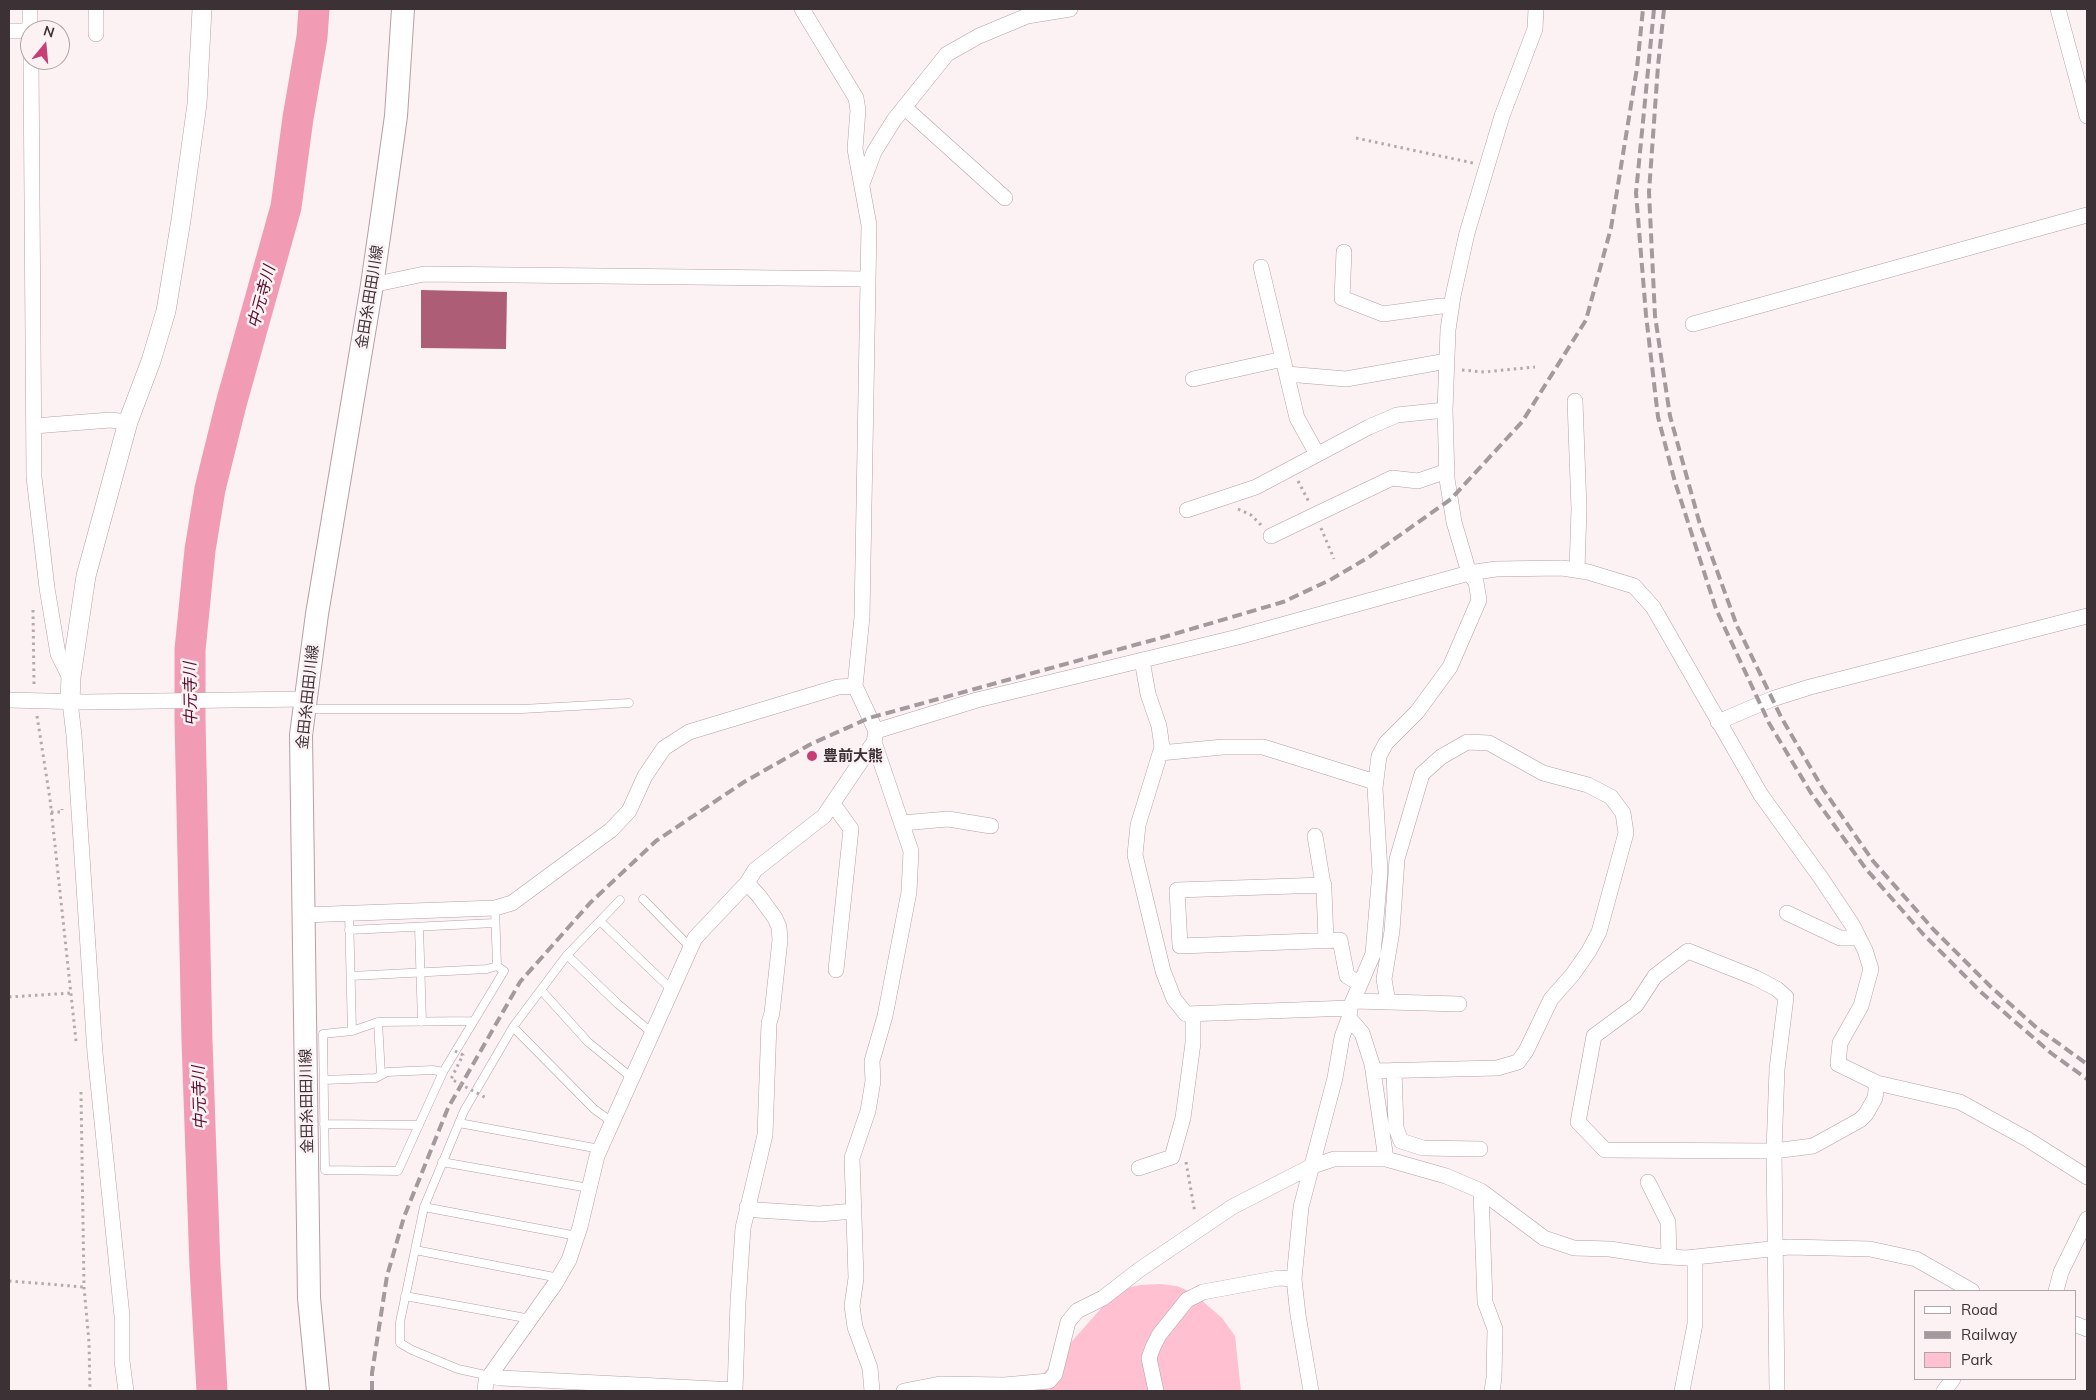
<!DOCTYPE html>
<html>
<head>
<meta charset="utf-8">
<style>
	body { margin:0 }
	#map { position:relative; width:2096px; height:1400px; overflow:hidden; background:#fcf2f4; font-family:Mulish,sans-serif }
	canvas { display:block }
	.frame { position:absolute; inset:0; border:10px solid #3c3235; pointer-events:none }
	.legend { position:absolute; left:1914px; top:1290px; width:162px; height:90px; box-sizing:border-box; background:#fcf2f4; border:1px solid #afa5a8; margin:0; padding:6px 9px; list-style:none; font-size:15px; color:#3c3235 }
	.legend li { display:flex; align-items:center; gap:10px; height:25px }
	.legend b { width:25px; border:1px solid #afa5a8 }
	.north { position:absolute; left:20px; top:20px; width:50px; height:50px; box-sizing:border-box; background:#fcf2f4; border:1px solid #afa5a8; border-radius:50%; rotate:17deg; font-size:14px; font-weight:700; line-height:20px; text-align:center; color:#3c3235 }
	.north::after { content:''; display:block; margin:auto; width:18px; height:22px; background:#c83d73; clip-path:polygon(50% 0,100% 100%,50% 72%,0 100%) }
</style>
</head>
<body>
<div id="map">
<canvas width="2096" height="1400"></canvas>
<div class="frame"></div>
<ul class="legend">
<li><b style="height:6px;background:#fff"></b>Road</li>
<li><b style="height:6px;background:#a49a9d"></b>Railway</li>
<li><b style="height:14px;background:#ffc0d1"></b>Park</li>
</ul>
<div class="north">N</div>
</div>
<script>
const c = document.querySelector('canvas').getContext('2d');
c.lineJoin = 'round';
function fillPath(path, color) { c.fillStyle = color; c.fill(path, 'evenodd'); }
const poly = rows => new Path2D(rows.map(r => 'M' + r).join(''));
function trace(path, color, width, dash) { c.strokeStyle = color; c.lineWidth = width; c.lineCap = dash ? 'butt' : 'round'; c.setLineDash(dash || []); c.stroke(path); }
function drawText(font, color, halo, rows, align = 'center') {
  c.font = font + ' Mulish,"Noto Sans JP",sans-serif'; c.lineWidth = 5; c.setLineDash([]); c.textBaseline = 'middle'; c.strokeStyle = halo; c.fillStyle = color; for (const [text, x, y, turn = 0] of rows) {
    c.save(); c.translate(x, y); c.rotate((+turn || 0) * Math.PI / 180); c.textAlign = isNaN(turn) ? turn : align; if (halo) c.strokeText(text, 0, 0); c.fillText(text, 0, 0); c.restore();
  }
}
const green = poly([
	[1160,1284,1177,1286,1193,1293,1222,1318,1235,1336,1241,1391,1028,1391,1112,1296,1126,1288,1141,1285]
]);
const river = poly([
	[212,1391,205,1267,197,1041,190,719,190,650,200,550,210,489,231,404,286,207,298,118,312,37,314,9]
]);
const building = poly([
	[421,290,507,292,506,349,421,348]
]);
const path = poly([
	[1356,138,1473,163],
	[1462,370,1484,372,1535,367],
	[1298,481,1309,502],
	[1238,509,1251,515,1261,525],
	[1321,528,1334,559],
	[33,610,34,685],
	[37,716,50,799,76,1041],
	[51,812,62,812,62,809],
	[9,997,71,993],
	[81,1092,84,1287,89,1342,90,1391],
	[1186,1162,1195,1213],
	[9,1281,84,1287]
]);
const service = poly([
	[306,709,522,709,629,703],
	[643,899,691,948],
	[349,914,352,1031],
	[600,921,672,990],
	[419,927,422,1022],
	[349,930,495,923],
	[567,955,618,1004,652,1033],
	[351,976,487,969,497,966],
	[541,990,588,1042,632,1078],
	[473,1021,378,1022,352,1031,323,1034,325,1170,398,1171,443,1072,504,971,497,966,495,908],
	[378,1022,381,1075],
	[513,1027,594,1109,612,1122],
	[324,1080,376,1078,387,1072,433,1070,443,1072],
	[459,1123,600,1149],
	[324,1124,419,1125],
	[442,1162,589,1188],
	[424,1207,577,1236],
	[415,1250,559,1278],
	[405,1296,531,1319],
	[490,1376,458,1369,412,1350,400,1343,400,1322,424,1207,464,1111,513,1027,567,955,620,900]
]);
const minor = poly([
	[30,9,30,33],
	[96,9,96,34],
	[2058,9,2087,116],
	[9,31,30,31],
	[31,60,34,477,47,588,58,654,71,680],
	[904,107,1005,198],
	[862,184,874,152,894,120,947,54,979,36,1027,16,1070,9],
	[1344,252,1342,298,1383,314,1441,306,1451,307],
	[1261,267,1297,418,1317,454],
	[372,285,424,274,868,279],
	[1693,324,2087,215],
	[1287,374,1346,379,1447,361],
	[1193,379,1283,359],
	[1575,401,1579,509,1577,570],
	[34,426,110,420,128,422],
	[1187,510,1256,487,1369,427,1397,415,1445,410],
	[1271,536,1392,478,1418,481,1447,471],
	[1142,660,1148,694,1159,726,1162,747,1138,825,1135,855,1163,971,1174,999,1186,1014,1350,1008],
	[9,700,85,702,306,699],
	[70,702,74,735,95,1053,122,1316,122,1361,126,1391],
	[1718,722,1772,699,1810,687,2087,616],
	[876,731,977,700,1238,637,1469,573,1496,569,1562,568,1588,572,1634,586,1653,607,1761,795,1821,878,1853,926,1865,950,1871,969,1861,1006,1840,1043,1838,1064,1877,1083,1960,1102,2027,1139,2087,1177],
	[1160,753,1223,747,1263,747,1375,782],
	[833,804,851,829,836,970],
	[902,823,948,819,991,826],
	[1315,836,1324,890,1326,940],
	[1324,885,1177,890,1180,946,1340,940,1347,976,1360,984],
	[1787,913,1840,938,1858,938],
	[303,915,495,908,512,903,611,830,629,811,645,776,664,748,689,732,838,687,855,686],
	[1688,951,1756,978,1777,989,1786,997,1777,1069,1774,1151,1605,1150,1578,1122,1594,1036,1636,1005,1655,976,1688,951],
	[1354,1001,1459,1004],
	[1349,1018,1362,1033,1372,1064,1386,1159],
	[1394,1070,1396,1128,1401,1141,1423,1148,1480,1149],
	[1373,1071,1497,1068,1518,1062,1526,1051,1551,999,1573,974,1589,951,1599,932,1626,833,1623,813,1611,797,1588,785,1543,773,1489,743,1467,742,1441,757,1422,774,1397,859,1392,931,1384,979,1388,1002],
	[1139,1168,1172,1157,1183,1118,1193,1043,1193,1014],
	[1648,1182,1668,1222,1669,1257],
	[1481,1191,1485,1302,1495,1329,1494,1378,1492,1391],
	[747,1207,757,1210,819,1214,854,1211],
	[2056,1291,2061,1272,2087,1219],
	[2075,1324,2087,1329],
	[490,1376,501,1378,735,1390],
	[485,1391,486,1381,555,1284,569,1260,580,1227,597,1156,695,938,747,883,755,870,824,816,874,742,876,731,855,686,862,617,869,225,855,149,858,110,856,98,802,9],
	[735,1391,738,1302,743,1228,765,1135,769,1023,772,1013,780,940,779,927,775,918,759,896,747,883],
	[872,1391,870,1368,855,1327,852,1306,856,1278,852,1158,868,1111,873,1081,872,1061,885,1016,909,892,911,851,874,742],
	[904,1391,940,1384,1004,1385,1049,1381,1055,1374,1068,1322,1077,1311,1103,1298,1139,1270,1232,1207,1310,1167,1334,1159,1386,1159,1446,1176,1481,1191,1544,1238,1574,1248,1610,1249,1655,1256,1686,1258,1789,1247,1870,1249,1916,1259,1972,1291],
	[1156,1391,1149,1358,1153,1347,1159,1335,1187,1300,1203,1292,1279,1278,1294,1279],
	[1311,1391,1298,1315,1294,1279,1301,1207,1335,1078,1342,1037,1349,1018,1350,1008,1373,954,1380,872,1375,788,1379,756,1386,743,1417,712,1450,667,1479,600,1476,582,1469,573,1454,522,1447,479,1445,410,1448,330,1453,296,1467,233,1502,116,1535,29,1536,9],
	[1682,1391,1695,1324,1695,1257],
	[1777,1391,1774,1151,1813,1146,1860,1120,1866,1114,1875,1098,1877,1083],
	[1944,1391,1953,1379]
]);
const tertiary = poly([
	[70,702,71,677,86,576,128,422,151,361,166,311,181,220,197,104,202,9]
]);
const secondary = poly([
	[318,1391,309,1298,301,735,317,614,372,285,384,202,396,116,403,9]
]);
const rail = poly([
	[1654,9,1636,193,1646,315,1658,417,1675,482,1716,609,1769,723,1811,793,1866,869,1923,934,1982,993,2051,1053,2087,1079],
	[1664,9,1658,66,1649,192,1655,316,1670,416,1699,521,1737,626,1781,717,1823,789,1873,861,1933,929,1991,987,2037,1028,2087,1064],
	[372,1391,372,1373,387,1276,404,1217,448,1108,520,982,590,903,656,841,744,782,811,744,869,718,1164,637,1283,602,1330,580,1369,557,1451,499,1522,422,1586,320,1611,228,1637,68,1643,9]
]);
const pathBridge = poly([
	[455,1051,463,1055,451,1079,488,1099]
]);
const markers = [
	[812,756,6,"#c83d73"]
];
const streetNames = [
	["金田糸田田川線",370,297,-81],
	["金田糸田田川線",308,697,-84],
	["金田糸田田川線",307,1101,-91]
];
const poiNames = [
	["豊前大熊",823,756]
];
const waterNames = [
	["中元寺川",262,297,-75],
	["中元寺川",191,694,-91],
	["中元寺川",200,1098,-92]
];
fillPath(green, '#ffc0d1');
trace(river, '#f19bb4', 31);
fillPath(building, '#ae5d77');
trace(service, '#b69fa5', 9);
trace(minor, '#b69fa5', 16);
trace(tertiary, '#b69fa5', 20);
trace(secondary, '#b69fa5', 24);
trace(path, '#b4aaac', 3, [2.5, 4]);
trace(service, '#fff', 8);
trace(minor, '#fff', 15);
trace(tertiary, '#fff', 19);
trace(secondary, '#fff', 22);
trace(rail, '#a49a9d', 4, [10, 5]);
trace(pathBridge, '#b4aaac', 3, [2.5, 4]);
for (const [x, y, r, color] of markers) { const dot = new Path2D(); dot.arc(x, y, r, 0, 2 * Math.PI); c.fillStyle = color; c.fill(dot); trace(dot, '#fcf2f4', 2); }
drawText('15px', '#3c3235', '#fcf2f4', streetNames);
drawText('bold 15px', '#3c3235', '#fcf2f4', poiNames, 'left');
drawText('italic 16px', '#590d2d', '#fcf2f4', waterNames);
</script>
</body>
</html>
